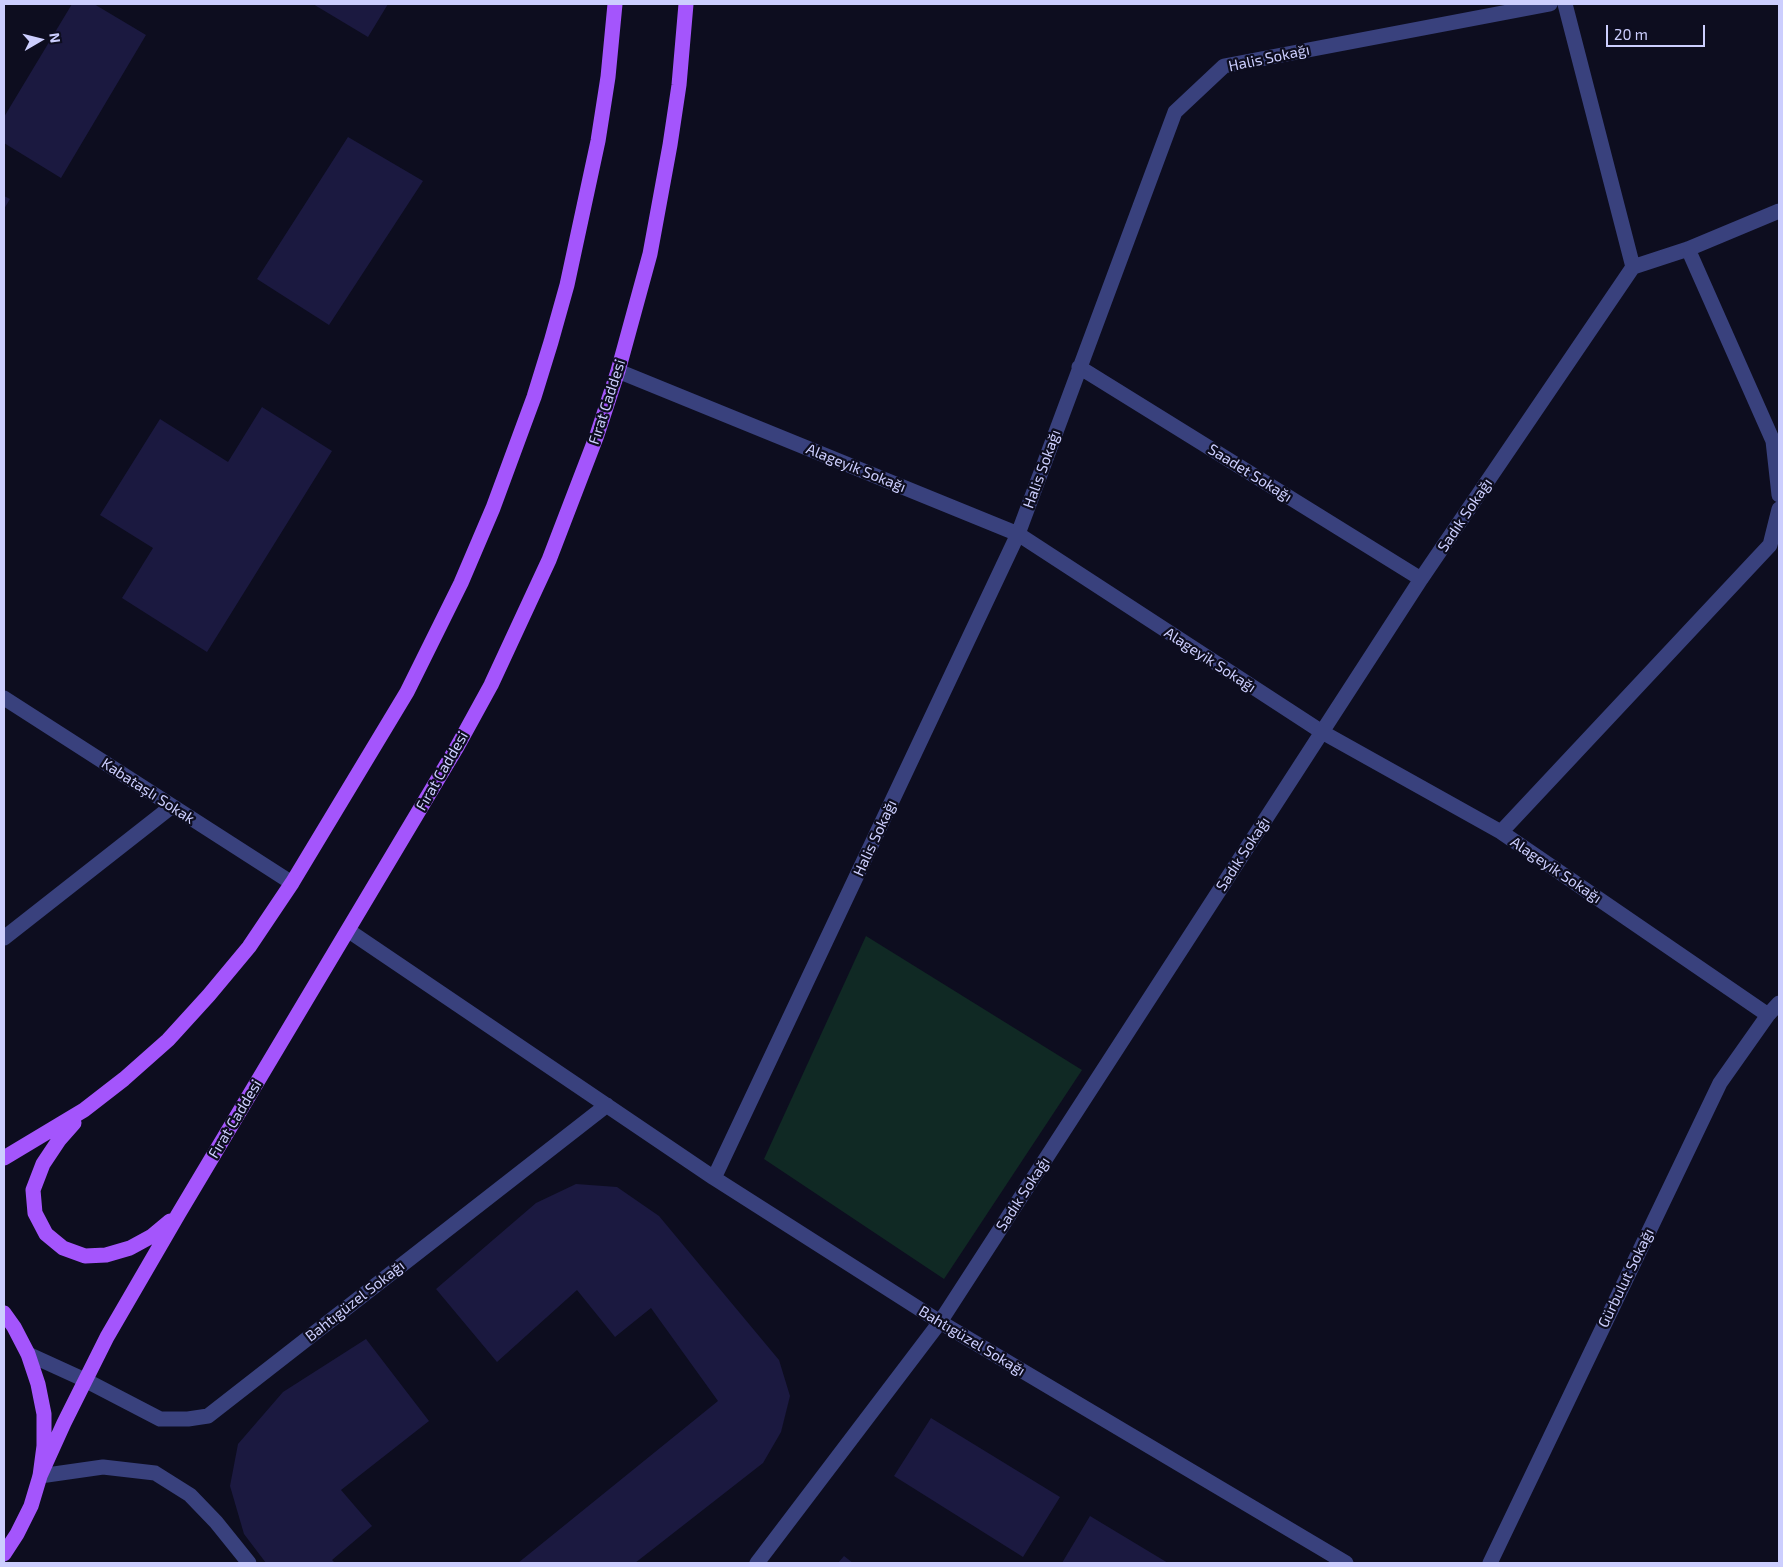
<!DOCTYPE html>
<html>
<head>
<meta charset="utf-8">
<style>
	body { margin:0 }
	#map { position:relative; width:1783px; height:1567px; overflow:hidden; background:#0d0d1f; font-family:"Exo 2",sans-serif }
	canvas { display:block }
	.frame { position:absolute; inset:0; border:5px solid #cccefe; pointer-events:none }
	.north { position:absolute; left:15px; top:15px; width:50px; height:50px; -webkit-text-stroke:4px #0d0d1f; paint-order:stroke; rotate:82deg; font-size:14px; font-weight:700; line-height:20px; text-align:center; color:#cccefe }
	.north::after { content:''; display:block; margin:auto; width:18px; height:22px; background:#cccefe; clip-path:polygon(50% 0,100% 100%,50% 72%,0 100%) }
	.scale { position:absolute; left:1606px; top:25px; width:99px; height:22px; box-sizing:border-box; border:2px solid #cccefe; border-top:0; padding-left:6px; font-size:15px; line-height:18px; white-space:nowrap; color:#cccefe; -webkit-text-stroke:4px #0d0d1f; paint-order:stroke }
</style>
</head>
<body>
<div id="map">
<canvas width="1783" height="1567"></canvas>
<div class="frame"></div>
<div class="north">N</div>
<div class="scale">20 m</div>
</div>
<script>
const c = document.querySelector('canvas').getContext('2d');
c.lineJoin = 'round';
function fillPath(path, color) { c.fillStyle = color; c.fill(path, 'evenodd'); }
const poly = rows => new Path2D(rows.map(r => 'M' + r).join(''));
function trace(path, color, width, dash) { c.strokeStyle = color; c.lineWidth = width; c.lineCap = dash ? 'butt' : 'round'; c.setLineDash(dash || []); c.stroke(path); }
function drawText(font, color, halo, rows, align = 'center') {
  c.font = font + ' "Exo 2",sans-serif'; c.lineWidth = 4.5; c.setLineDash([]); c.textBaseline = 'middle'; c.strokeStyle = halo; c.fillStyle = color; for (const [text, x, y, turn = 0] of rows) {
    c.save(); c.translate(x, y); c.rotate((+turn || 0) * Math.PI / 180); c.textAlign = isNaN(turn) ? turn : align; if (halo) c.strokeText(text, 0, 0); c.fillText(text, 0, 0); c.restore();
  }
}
const green = poly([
	[866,936,1082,1070,944,1279,764,1159]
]);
const building = poly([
	[72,4,94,4,146,35,61,178,4,143,4,117],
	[313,4,388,4,368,37],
	[348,137,423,181,329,325,257,279],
	[4,196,10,199,4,209],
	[262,407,332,451,207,652,122,598,153,548,100,515,160,419,228,462],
	[576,1184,617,1187,659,1216,779,1360,790,1396,781,1432,763,1463,635,1563,518,1563,718,1401,651,1308,615,1337,577,1290,497,1362,436,1289,536,1203],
	[366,1339,429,1421,341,1490,372,1526,332,1560,335,1563,266,1563,244,1534,230,1486,238,1444,283,1392],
	[931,1418,1060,1497,1023,1557,894,1476],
	[1090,1516,1168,1563,1062,1563],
	[844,1556,853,1563,838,1563]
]);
const minor = poly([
	[1565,4,1633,267],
	[1688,249,1773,441,1779,495],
	[1079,367,1421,579],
	[618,371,1018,534,1322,732,1501,832,1768,1015],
	[4,698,292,883],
	[1501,832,1770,545,1779,509],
	[349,931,714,1178,940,1322,1346,1563],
	[4,938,171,807],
	[714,1178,1018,534,1175,112,1224,66,1550,4],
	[28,1354,85,1380,160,1419,188,1419,208,1416,607,1105],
	[40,1476,103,1467,155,1473,190,1495,216,1522,249,1563],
	[757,1563,940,1322,1421,579,1633,267,1688,249,1779,211],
	[1490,1563,1720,1083,1768,1015,1779,1003]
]);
const major = poly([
	[74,1123,59,1140,43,1164,33,1190,35,1213,46,1234,63,1248,85,1256,106,1255,130,1248,152,1236,170,1221],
	[4,1158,84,1110,124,1079,168,1040,209,995,249,947,292,883,407,692,461,583,493,508,534,397,551,342,567,285,598,141,608,77,615,4],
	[4,1313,14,1327,28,1354,38,1384,44,1414,44,1446,40,1476,31,1506,17,1534,4,1554],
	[40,1476,64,1423,107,1337,179,1213,457,747,491,685,549,560,597,435,618,371,650,254,670,145,679,85,686,4]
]);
const streetNames = [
	["Halis Sokağı",1269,58,-12],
	["Fırat Caddesi",607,402,-72],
	["Alageyik Sokağı",856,468,22],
	["Halis Sokağı",1042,469,-70],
	["Saadet Sokağı",1250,473,32],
	["Sadık Sokağı",1465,515,-56],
	["Alageyik Sokağı",1210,660,33],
	["Fırat Caddesi",442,771,-60],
	["Kabataşlı Sokak",148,791,33],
	["Halis Sokağı",875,838,-65],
	["Sadık Sokağı",1243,854,-57],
	["Alageyik Sokağı",1556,870,34],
	["Fırat Caddesi",235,1119,-59],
	["Sadık Sokağı",1023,1194,-57],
	["Gürbulut Sokağı",1626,1278,-64],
	["Bahtıgüzel Sokağı",355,1301,-38],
	["Bahtıgüzel Sokağı",972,1341,31]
];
fillPath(green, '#102924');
fillPath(building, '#1b1940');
trace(minor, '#39417d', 15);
trace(major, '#a455fc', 15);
drawText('15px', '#cccefe', '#0d0d1f', streetNames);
</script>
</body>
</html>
